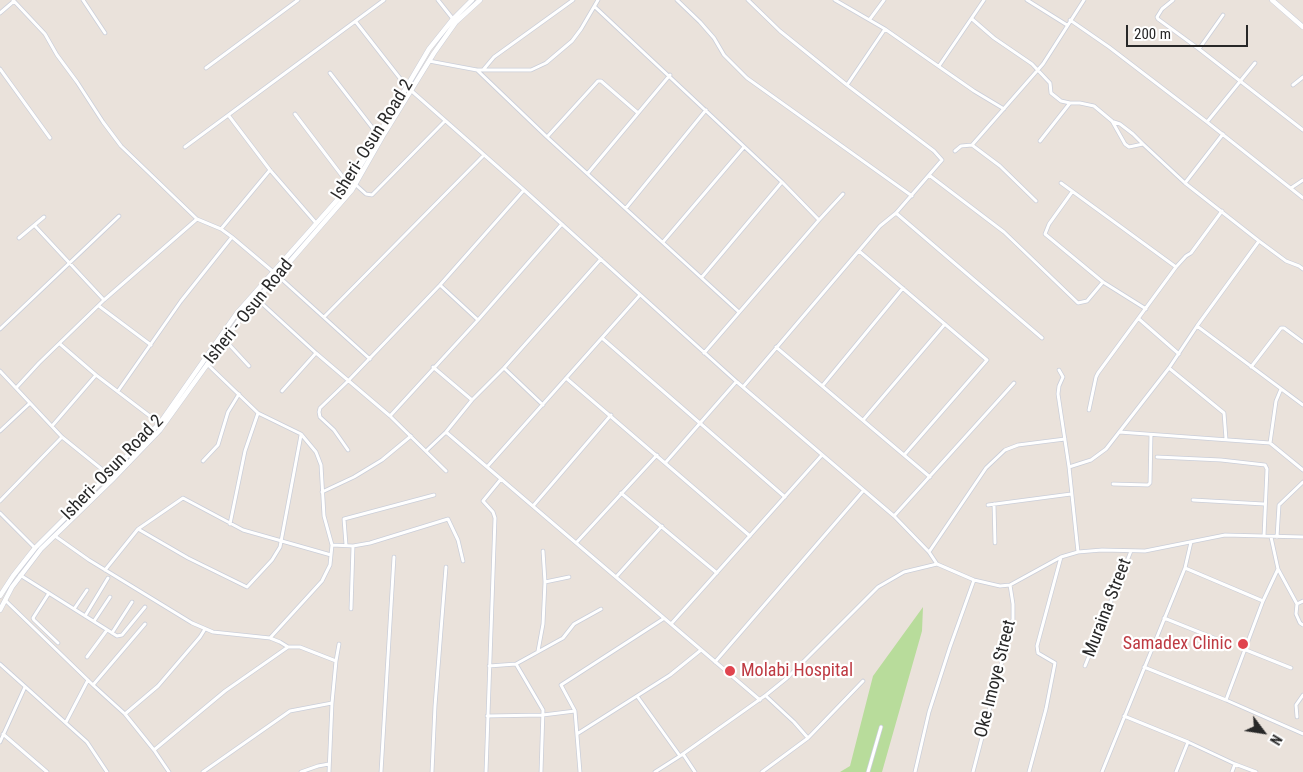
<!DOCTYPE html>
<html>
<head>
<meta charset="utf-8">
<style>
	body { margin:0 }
	#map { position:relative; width:1303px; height:772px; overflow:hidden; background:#eae2db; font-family:"Roboto Condensed",sans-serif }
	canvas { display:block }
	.north { position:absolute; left:1238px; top:707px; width:50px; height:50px; -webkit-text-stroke:4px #fff; paint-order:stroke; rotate:121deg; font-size:14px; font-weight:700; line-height:20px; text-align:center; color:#282828 }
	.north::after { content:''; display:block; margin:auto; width:18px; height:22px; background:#282828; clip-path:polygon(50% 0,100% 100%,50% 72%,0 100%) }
	.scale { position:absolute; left:1126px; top:25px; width:122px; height:22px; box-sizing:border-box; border:2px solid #282828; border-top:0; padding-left:6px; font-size:15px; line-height:18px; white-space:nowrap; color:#282828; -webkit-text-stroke:4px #fff; paint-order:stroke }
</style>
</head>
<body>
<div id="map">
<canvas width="1303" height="772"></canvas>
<div class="north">N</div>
<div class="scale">200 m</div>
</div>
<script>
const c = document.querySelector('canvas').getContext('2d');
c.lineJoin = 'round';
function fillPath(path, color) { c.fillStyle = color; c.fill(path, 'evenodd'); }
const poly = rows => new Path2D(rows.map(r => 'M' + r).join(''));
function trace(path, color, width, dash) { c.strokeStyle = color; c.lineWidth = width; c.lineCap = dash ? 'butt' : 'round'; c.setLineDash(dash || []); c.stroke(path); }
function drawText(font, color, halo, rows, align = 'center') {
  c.font = font + ' "Roboto Condensed",sans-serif'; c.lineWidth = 4.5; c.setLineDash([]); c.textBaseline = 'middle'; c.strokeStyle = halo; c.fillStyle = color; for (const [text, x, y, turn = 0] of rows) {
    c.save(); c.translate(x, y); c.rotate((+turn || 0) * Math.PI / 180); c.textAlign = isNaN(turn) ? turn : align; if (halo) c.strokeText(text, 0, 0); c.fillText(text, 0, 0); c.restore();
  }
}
const green = poly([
	[923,607,922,631,882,772,840,772,850,766,873,676]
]);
const street = poly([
	[13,0,45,34,57,55,77,82,103,122,121,146,197,219],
	[83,0,105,33],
	[438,0,453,19],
	[677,0,700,22,714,38,724,55,747,78,912,196],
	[835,0,885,29,974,91,1004,109],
	[1027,0,1067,25],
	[1173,0,1162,9,1157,17,1158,19,1199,49,1303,130],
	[595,7,782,182,819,220,704,353],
	[0,13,14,1],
	[870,19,884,0],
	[972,19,994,38,1032,64,1050,83,1051,93,1061,101,1070,103],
	[1070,20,1109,47,1207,122,1303,198],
	[356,22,406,86,524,190,737,382,894,516,929,552,937,564],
	[1199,49,1223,15],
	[429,61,477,70,531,70,546,63,572,41,581,29,598,0],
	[939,66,984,0],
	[206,68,298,0],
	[0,69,50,138],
	[477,70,547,137,739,312],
	[483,70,494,57,573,0],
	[330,73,378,135],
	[847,85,885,29],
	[1293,85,1303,77],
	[295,114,349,185],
	[229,116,270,170,316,223],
	[1114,122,1120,124,1133,134,1143,144],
	[1207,122,1255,63],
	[547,137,598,81,601,81,638,113],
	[1040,141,1070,103,1080,103,1094,106,1112,121,1125,144,1129,147,1143,144,1185,183,1259,241,1286,261,1299,266,1303,269],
	[972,145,1000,166,1036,201],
	[185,147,384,0],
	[955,151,961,146,972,145,1043,64,1084,0],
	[588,173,670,75],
	[929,175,1004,232,1078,303,1087,301,1103,282],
	[1061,183,1176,267],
	[1185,183,1223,134],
	[356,185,366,194,372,195,445,121],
	[1291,188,1303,180],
	[1072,192,1049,224,1045,234,1103,282,1146,309],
	[626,208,706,110],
	[896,213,1042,338],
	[819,220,843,194],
	[35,226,104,300],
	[221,229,270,170],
	[19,238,44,217],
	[663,242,744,147],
	[859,251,987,360,905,454],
	[702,277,782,182],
	[440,285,478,320],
	[257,299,316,353,390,416,446,471],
	[99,306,151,345],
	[324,317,484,155],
	[1139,319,1179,354],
	[1197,326,1303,405],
	[0,329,119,216],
	[602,338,785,497],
	[224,339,249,366],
	[60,344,96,375,159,423],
	[776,347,930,477],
	[433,367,472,400],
	[1251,367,1281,328,1284,328,1303,342],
	[504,368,543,405],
	[1169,368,1224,413,1226,439],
	[1059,370,1063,377,1059,386,1058,394,1069,467,1078,552],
	[0,371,62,437,109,475],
	[566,378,750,536],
	[823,385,903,288],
	[743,387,880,226,896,213,942,160,934,151,847,85,780,31,748,0],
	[16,388,39,363,104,300,197,219,221,229,232,237,277,275,370,359],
	[1281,389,1276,401,1270,443,1303,470],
	[118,391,181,301,232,237],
	[282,391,316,353],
	[1089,410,1096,377,1098,373,1176,267,1186,256,1191,253,1222,211],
	[390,416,478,320,562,224],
	[864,419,945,324],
	[52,426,96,375],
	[0,431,30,403],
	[446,432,760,700],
	[1119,432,1270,443],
	[348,450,334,430,320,417,319,412,320,408,348,381,440,285,524,190],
	[426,451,446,432,472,400,504,368,601,259],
	[1157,457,1221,460,1265,465,1267,469,1264,536],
	[203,461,218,445,228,412,239,394],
	[666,462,736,382],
	[487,467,640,295],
	[1069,467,1091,460,1106,449,1169,368,1197,326,1259,241],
	[1113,484,1148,485,1150,483,1151,435],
	[322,492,354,477,382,460,411,436],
	[621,493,717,573],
	[1193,500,1264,504],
	[0,501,62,437],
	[994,504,995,543],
	[988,505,1071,494],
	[533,506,611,415],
	[0,513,35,548],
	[894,516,1014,383],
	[230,524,245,451,258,413],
	[138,529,188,558,247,587,272,560,280,547,301,435],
	[55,536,89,560,192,623,213,632,270,638,322,581,330,565,332,545,324,516,321,465,316,452,301,434,258,413,207,364],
	[1277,537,1279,505,1303,482],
	[576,543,657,455],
	[332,545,353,546,370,543,448,519,458,540,463,561],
	[346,545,344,519,434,495],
	[929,552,986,468,1005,450,1018,445,1065,439],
	[1185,568,1263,601],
	[1278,569,1297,604],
	[105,570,138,529,183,498,243,530,331,555],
	[20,575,117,636,122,635,145,607],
	[616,577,662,526],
	[545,582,569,577],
	[49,593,33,618,34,620,58,643],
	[5,600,93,685,125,714,154,750,169,772],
	[1297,604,1296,614,1300,623,1303,625],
	[1297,604,1303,601],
	[74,609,87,590],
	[351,609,353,546],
	[85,616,108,578],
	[1164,618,1219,640],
	[94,621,110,597],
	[671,624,822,455],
	[112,633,132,602],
	[270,638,280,642,288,647],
	[1246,650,1291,668],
	[538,651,543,624,545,582,543,551],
	[87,657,107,630],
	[715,662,863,491],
	[0,664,87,742,107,772],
	[516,664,543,710,541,772],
	[489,666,516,664,563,638,574,624,601,609],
	[1085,666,1131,551],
	[1144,667,1226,700,1303,734],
	[93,685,145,624],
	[637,696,680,756],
	[766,696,794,722,808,738],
	[1226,700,1263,601,1278,569,1271,537],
	[125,714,158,686,200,637,205,629],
	[487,716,543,715,575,711],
	[1124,716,1188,742],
	[1297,717,1296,705,1303,695],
	[66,722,88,680],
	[3,734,47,772],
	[577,734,670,675,701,650],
	[0,742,25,687],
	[154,750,225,691,288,647,300,647,336,661],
	[683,754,695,772],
	[1235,764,1256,772],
	[203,772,290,711,332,703],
	[301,772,318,766,329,764],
	[329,772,332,703,336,661,339,644],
	[381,772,394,557],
	[432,772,435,706,446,567],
	[486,772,495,518,493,512,483,501,501,479],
	[580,772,575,711,561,685,663,619],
	[655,772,680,756,766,695,787,678,878,587,904,572,937,564,974,580,1000,586,1010,585,1061,557,1078,552,1102,550,1145,551,1225,535,1303,537],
	[762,772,808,738,863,681],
	[868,772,881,727],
	[915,772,929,712,950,647,974,580],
	[973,772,1013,619,1013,604,1010,585],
	[1029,772,1046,709,1055,663,1038,653,1037,646,1061,557],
	[1102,772,1185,568,1191,542],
	[1176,772,1188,742,1235,764,1232,772]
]);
const secondary = poly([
	[1272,0,1303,27],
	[0,596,13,576,35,548,160,423,237,313,346,190,429,49,453,19,472,0],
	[0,610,12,587,41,549,112,480,160,430,240,319,352,190,384,134,434,53,456,22,480,0]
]);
const markers = [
	[1243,644,6,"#e0444e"],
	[730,671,6,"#e0444e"]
];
const streetNames = [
	["Isheri- Osun Road 2",373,140,-58],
	["Isheri - Osun Road",249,312,-51],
	["Isheri- Osun Road 2",113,468,-46],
	["Muraina Street",1108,608,-69],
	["Oke Imoye Street",996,679,-76]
];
const healthNames = [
	["Samadex Clinic",1232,644],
	["Molabi Hospital",741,671,"left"]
];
fillPath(green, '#b8dc9b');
trace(street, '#caced9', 4.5);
trace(secondary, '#caced9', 5.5);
trace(street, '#fff', 3);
trace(secondary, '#fff', 4.5);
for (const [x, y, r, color] of markers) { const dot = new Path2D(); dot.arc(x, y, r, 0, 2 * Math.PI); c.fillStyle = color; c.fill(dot); trace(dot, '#fff', 2); }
drawText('18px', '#282828', '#fff', streetNames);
drawText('18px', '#be3a42', '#fff', healthNames, 'right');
</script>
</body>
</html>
